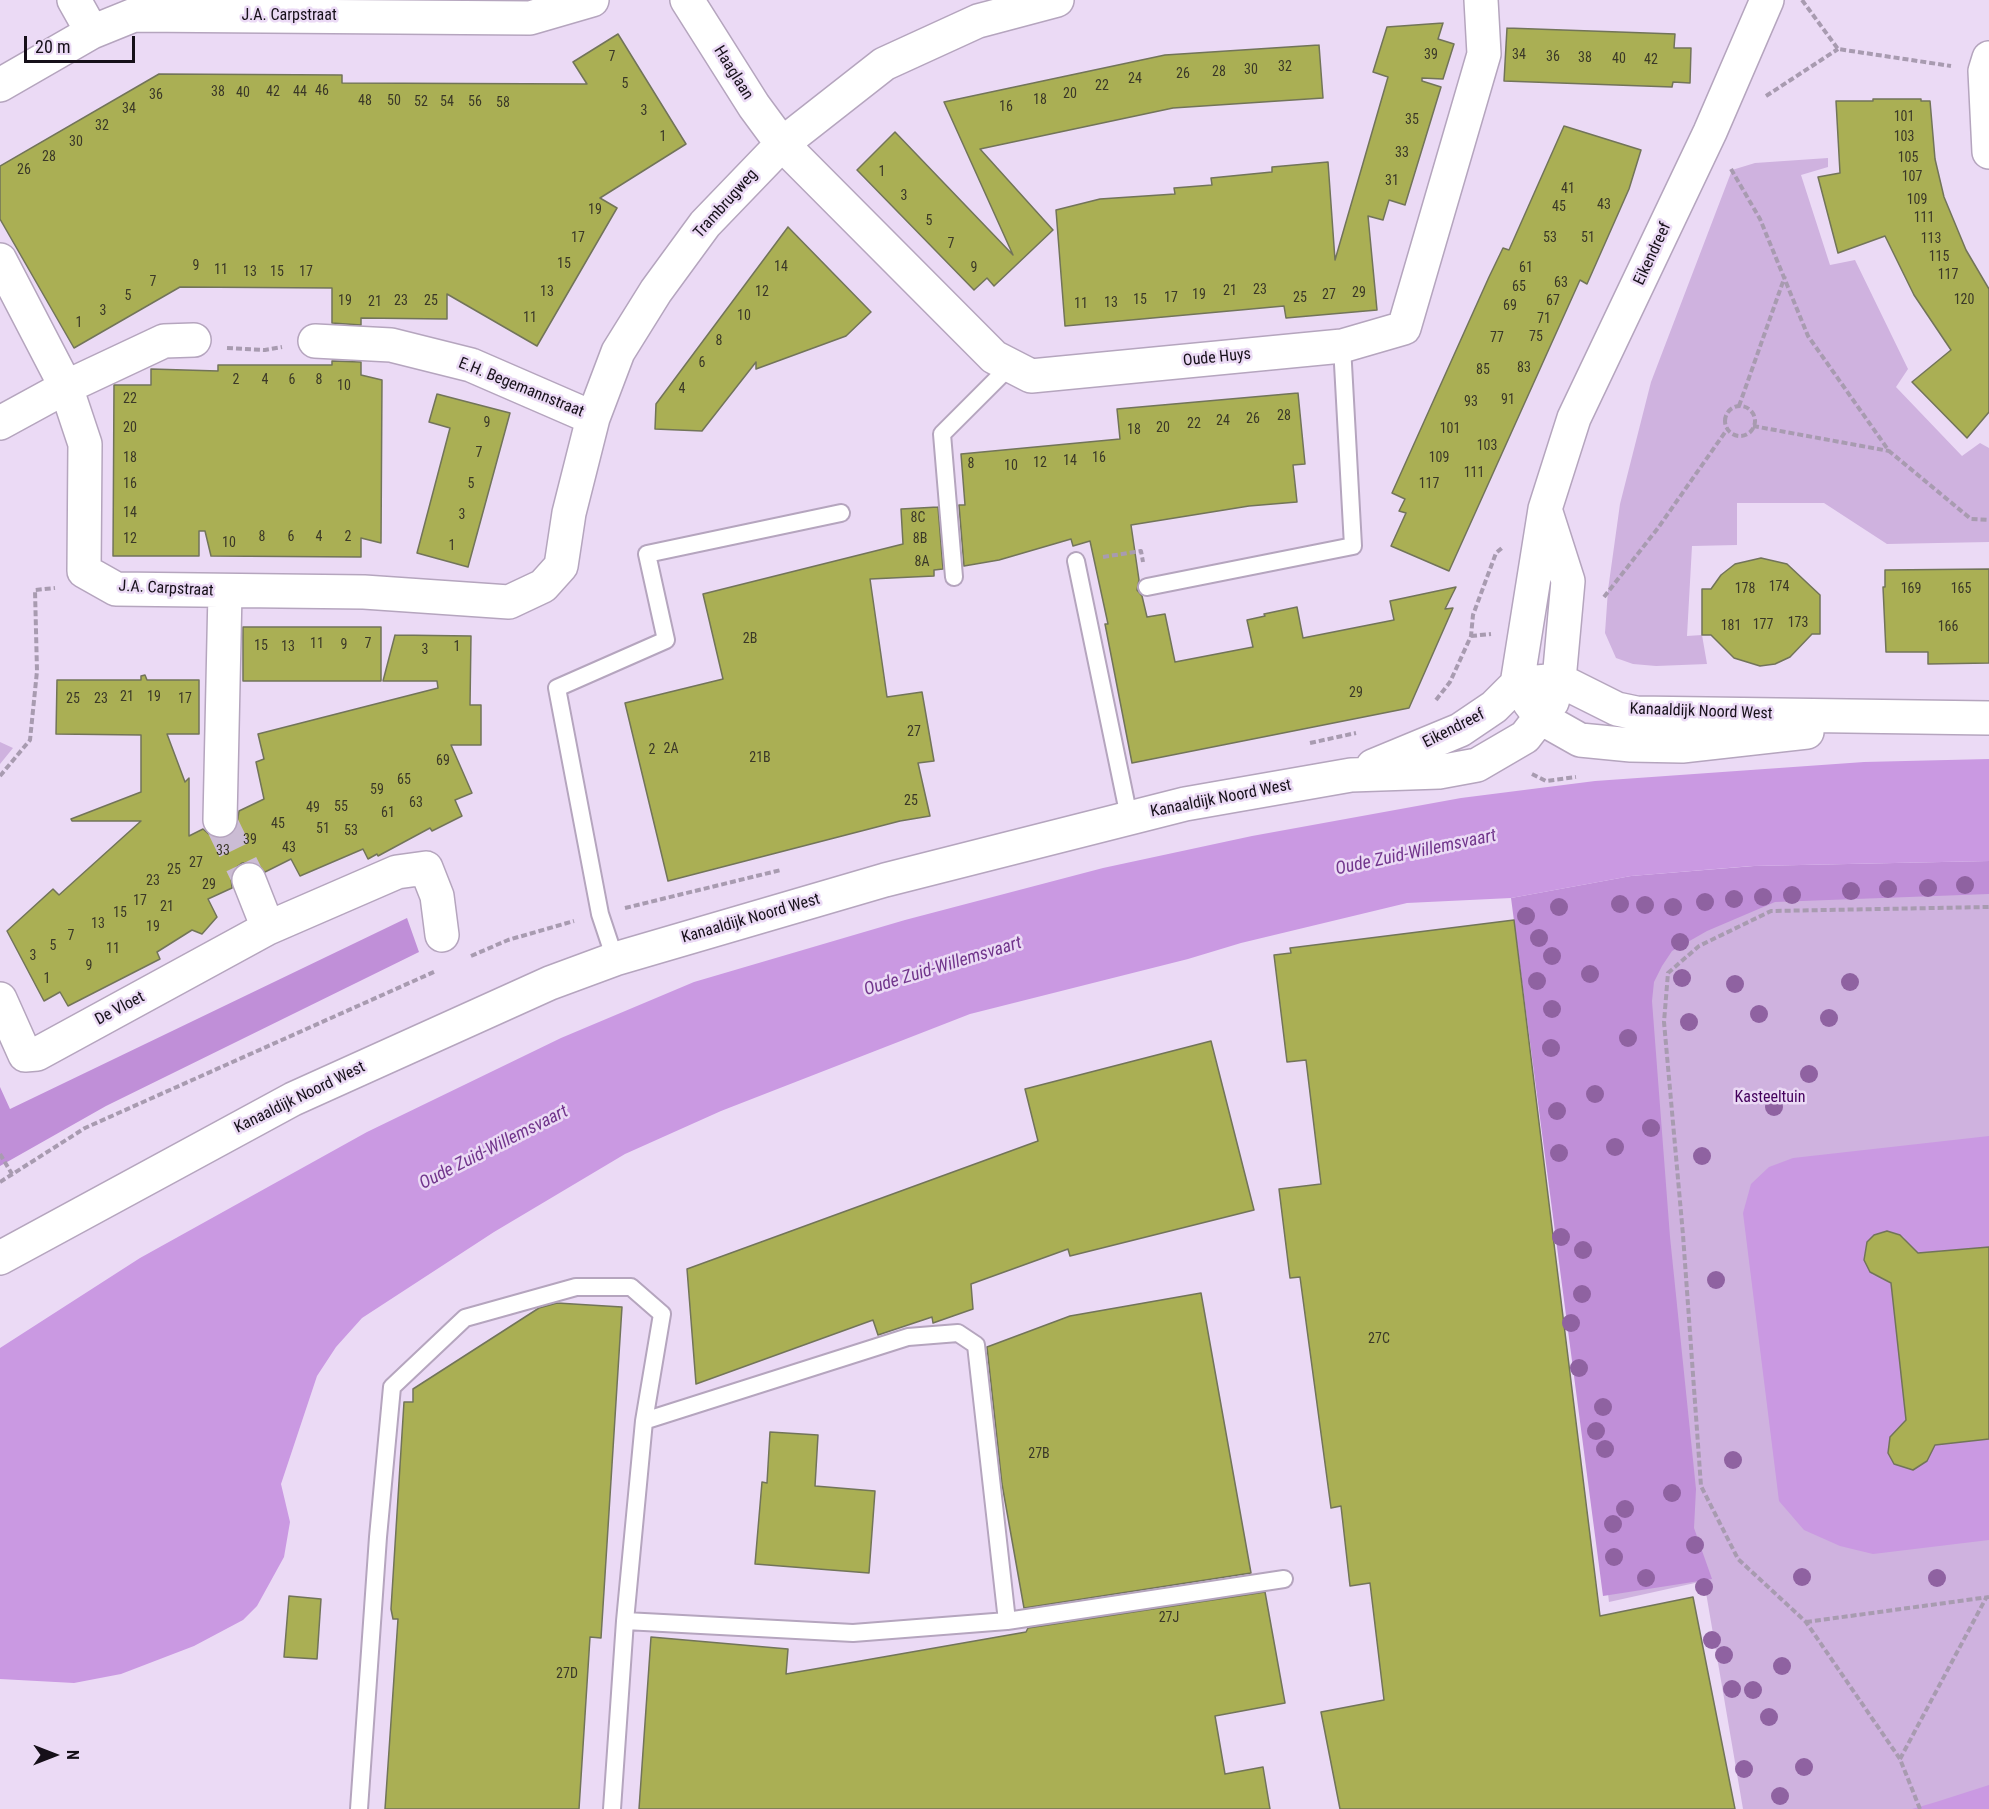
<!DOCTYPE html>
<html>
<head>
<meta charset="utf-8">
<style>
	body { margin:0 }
	#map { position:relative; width:1989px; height:1809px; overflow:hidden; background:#ebdaf5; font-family:"Roboto Condensed",sans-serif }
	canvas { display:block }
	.north { position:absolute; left:24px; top:1725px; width:60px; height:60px; -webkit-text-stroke:4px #ebdaf5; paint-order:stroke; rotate:90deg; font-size:16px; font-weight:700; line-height:24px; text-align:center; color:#161019 }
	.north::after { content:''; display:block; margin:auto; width:21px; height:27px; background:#161019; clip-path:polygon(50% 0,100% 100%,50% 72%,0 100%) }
	.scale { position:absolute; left:24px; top:36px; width:111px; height:27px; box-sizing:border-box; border:3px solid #161019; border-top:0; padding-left:8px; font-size:18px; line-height:21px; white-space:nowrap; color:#161019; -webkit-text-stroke:4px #ebdaf5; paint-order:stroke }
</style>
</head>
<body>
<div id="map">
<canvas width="1989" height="1809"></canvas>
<div class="north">N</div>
<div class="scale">20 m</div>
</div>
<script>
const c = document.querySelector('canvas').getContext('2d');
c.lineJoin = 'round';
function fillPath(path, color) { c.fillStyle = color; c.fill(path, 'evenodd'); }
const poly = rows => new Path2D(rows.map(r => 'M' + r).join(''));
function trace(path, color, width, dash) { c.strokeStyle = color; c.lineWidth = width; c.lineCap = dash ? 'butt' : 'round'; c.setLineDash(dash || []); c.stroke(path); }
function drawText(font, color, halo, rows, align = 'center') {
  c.font = font + ' "Roboto Condensed",sans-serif'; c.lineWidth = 5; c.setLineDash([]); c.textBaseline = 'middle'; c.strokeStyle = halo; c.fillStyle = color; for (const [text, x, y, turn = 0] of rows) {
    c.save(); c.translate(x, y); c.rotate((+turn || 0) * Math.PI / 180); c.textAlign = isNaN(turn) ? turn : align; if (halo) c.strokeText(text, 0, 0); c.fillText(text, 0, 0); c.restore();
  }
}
const green = poly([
	[1828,158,1828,167,1801,175,1830,265,1855,260,1908,369,1896,387,1962,456,1980,443,1989,448,1989,542,1887,544,1824,503,1737,503,1737,545,1692,546,1687,636,1702,635,1707,664,1656,666,1633,664,1616,658,1605,633,1608,590,1620,504,1651,382,1732,170,1755,163],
	[0,742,13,748,0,764],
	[1989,874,1989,1809,1743,1809,1704,1581,1609,1602,1526,903]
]);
const forest = poly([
	[1989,861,1989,894,1775,902,1707,931,1672,951,1662,966,1654,982,1652,1001,1670,1237,1696,1489,1694,1528,1712,1579,1603,1596,1511,898,1631,876,1754,866],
	[407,918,419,952,106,1106,0,1166,0,1087,10,1109]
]);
const water = poly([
	[1989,759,1989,861,1752,866,1631,876,1511,898,1407,903,1241,943,1188,959,970,1014,721,1111,625,1154,494,1232,362,1318,336,1347,317,1376,281,1484,290,1522,284,1557,257,1606,243,1620,194,1646,121,1674,74,1683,0,1679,0,1348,140,1258,367,1132,561,1038,694,982,905,920,1103,868,1252,836,1461,798,1595,781,1864,762],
	[1989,1136,1989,1247,1912,1253,1904,1237,1896,1233,1883,1232,1867,1242,1864,1260,1873,1275,1891,1280,1907,1426,1899,1428,1890,1437,1888,1453,1894,1464,1913,1470,1927,1461,1931,1445,1989,1439,1989,1540,1873,1554,1840,1546,1804,1530,1779,1501,1743,1213,1751,1184,1769,1167,1793,1158],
	[1989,1785,1989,1809,1912,1809,1936,1802]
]);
const building = poly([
	[1443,23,1438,39,1454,44,1443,79,1422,78,1422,81,1441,87,1405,205,1389,200,1383,220,1368,216,1377,310,1286,318,1284,306,1065,326,1056,210,1100,199,1175,194,1174,188,1212,185,1211,178,1272,172,1272,167,1328,162,1335,260,1388,77,1373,72,1387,27,1443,23],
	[1507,28,1675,34,1674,48,1691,48,1690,83,1673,82,1672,87,1504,81,1507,28],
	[618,34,686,144,600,198,617,208,537,346,447,294,447,319,361,318,361,325,332,323,332,288,180,287,74,348,0,219,0,166,159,74,342,75,342,83,587,84,573,62,618,34],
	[1319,45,1323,98,1173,108,980,149,1053,230,994,286,987,278,974,290,857,170,895,132,1013,255,944,102,1165,55,1319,45],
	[1873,99,1921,99,1921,101,1930,101,1935,159,1944,197,1966,250,1989,289,1989,412,1967,438,1912,382,1951,350,1914,295,1885,236,1838,253,1818,177,1840,173,1836,101,1873,101,1873,99],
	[1564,126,1641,150,1629,189,1587,284,1580,280,1449,571,1391,546,1406,513,1399,511,1405,499,1392,493,1489,277,1503,248,1509,250,1564,126],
	[788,227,871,312,846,336,756,369,756,362,702,431,655,429,656,404,788,227],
	[332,361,361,362,361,375,382,380,381,543,361,538,361,557,211,556,205,531,199,531,199,556,113,556,114,385,151,385,151,369,218,371,218,365,332,365,332,361],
	[1298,393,1305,464,1293,465,1297,502,1249,506,1131,525,1139,580,1137,590,1142,596,1147,617,1165,614,1175,662,1253,647,1247,620,1265,616,1264,614,1297,607,1303,638,1394,620,1390,601,1456,587,1445,609,1453,608,1409,708,1132,763,1105,624,1108,624,1090,541,1073,546,1071,539,999,560,964,566,959,505,965,505,961,454,1120,439,1117,409,1298,393],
	[437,394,510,413,468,567,417,553,450,428,429,422,437,394],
	[938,507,943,569,934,570,934,576,870,579,887,697,922,692,934,761,918,763,930,816,900,821,668,881,625,703,723,679,703,594,903,544,901,509,938,507],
	[1761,558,1787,564,1820,595,1820,634,1812,634,1790,657,1775,664,1760,666,1734,658,1711,635,1702,635,1702,589,1711,589,1721,575,1735,564,1761,558],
	[1989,569,1989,663,1928,664,1928,652,1886,652,1883,587,1885,587,1885,570,1989,569],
	[243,627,381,627,381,681,243,681,243,627],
	[395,635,471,636,470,705,481,705,481,745,451,745,472,793,455,800,462,816,432,831,430,828,378,856,377,854,368,859,363,849,300,876,291,859,265,872,252,862,242,863,234,869,231,877,232,888,208,899,217,917,202,934,192,930,157,952,160,959,68,1006,60,992,44,1001,7,931,53,889,59,895,141,821,72,821,71,819,141,792,141,735,56,734,57,680,141,680,141,676,145,675,147,680,199,680,199,734,167,734,185,782,189,778,189,836,203,829,211,836,220,839,228,837,236,830,239,811,264,799,256,762,264,759,258,734,438,688,437,681,383,681,395,635],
	[1514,920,1600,1616,1693,1597,1735,1809,1340,1809,1321,1712,1384,1700,1370,1583,1350,1586,1341,1506,1331,1508,1300,1277,1290,1278,1279,1189,1321,1184,1306,1060,1287,1062,1274,955,1291,953,1290,948,1514,920],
	[1211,1041,1254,1210,1070,1256,1068,1249,971,1284,973,1309,933,1323,932,1317,878,1335,873,1320,696,1384,687,1269,1038,1141,1025,1089,1211,1041],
	[1887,1231,1900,1235,1918,1253,1989,1247,1989,1439,1935,1445,1927,1461,1913,1470,1894,1464,1888,1453,1890,1437,1906,1420,1891,1283,1870,1272,1864,1260,1867,1242,1874,1235,1887,1231],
	[1201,1293,1251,1573,1024,1608,1002,1484,987,1347,1070,1316,1201,1293],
	[557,1303,622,1307,601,1638,590,1637,579,1809,385,1809,398,1619,393,1619,391,1609,404,1402,413,1402,413,1389,539,1308,557,1303],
	[770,1432,818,1435,815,1486,875,1491,869,1573,755,1564,762,1482,767,1483,770,1432],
	[1265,1592,1285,1703,1215,1716,1225,1774,1263,1767,1270,1809,639,1809,651,1637,788,1649,786,1674,1026,1632,1028,1628,1265,1592],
	[289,1596,321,1599,317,1659,284,1657,289,1596]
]);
const streetTunnel = poly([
	[220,820,249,880]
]);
const path = poly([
	[1802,0,1838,49,1951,66],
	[1766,96,1838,49],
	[1731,169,1760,219,1808,336,1889,451,1971,519,1989,520],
	[227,348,265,350,282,347],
	[1739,406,1785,276],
	'1725 421a15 15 0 1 1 30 0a15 15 0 1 1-30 0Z',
	[1753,426,1889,451],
	[1103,557,1141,551,1143,562],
	[1604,597,1658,528,1728,428],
	[1471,636,1491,634],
	[1436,700,1450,682,1471,636,1473,615,1496,553,1503,547],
	[1310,743,1356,733],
	[1532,774,1546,781,1576,777],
	[0,776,30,740,37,671,35,590,55,588],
	[625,908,781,870],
	[471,956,508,940,574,921],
	[0,1154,12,1174],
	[0,1182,85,1128,436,971],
	[1806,1622,1989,1597],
	[1900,1759,1986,1598],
	[1920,1809,1900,1759,1806,1622,1738,1559,1701,1486,1683,1235,1664,1022,1668,973,1699,946,1771,911,1989,907]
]);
const lane = poly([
	[1076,561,1129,817],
	[954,577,942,434,1011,365],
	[1147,587,1353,546,1342,346],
	[615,959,600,914,557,688,666,640,647,554,841,513],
	[644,1421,908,1337,958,1333,976,1345,1007,1621],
	[625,1621,853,1633,1007,1621,1284,1579],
	[359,1809,378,1537,392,1387,465,1318,576,1287,631,1287,662,1314,644,1421,625,1621,612,1809]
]);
const street = poly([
	[74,0,92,32],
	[687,0,754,106,782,144,994,357,1031,376,1342,346,1404,328,1484,54,1481,0],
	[1989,58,1985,71,1989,152],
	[0,85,92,32,134,15,530,18,592,0],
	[0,260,66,387,85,444,84,571,116,589,364,592,509,602,543,586,561,566,569,513,593,418,618,352,656,291,705,224,782,144,884,64,978,21,1057,0],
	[315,341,391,345,471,365,593,418],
	[0,423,66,387,164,341,194,340],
	[220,820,225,592],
	[249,880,268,928],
	[0,999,25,1055,37,1054,268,928,397,872,426,868,437,896,442,935]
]);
const secondary = poly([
	[1537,682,1559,680,1617,709,1636,713,1989,718],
	[1529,702,1541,718,1580,740,1631,745,1682,746,1807,732],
	[1373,766,1460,730,1494,707,1517,684,1545,509,1574,418,1710,132,1767,0],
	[0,1258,293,1099,550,983,615,959,885,880,1185,804,1351,775,1439,772,1477,765,1525,737,1552,702,1559,680,1568,581,1545,509]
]);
const trees = [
	[1965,885],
	[1928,888],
	[1888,889],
	[1851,891],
	[1792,895],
	[1763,897],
	[1734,899],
	[1705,902],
	[1620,904],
	[1645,905],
	[1559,907],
	[1673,907],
	[1526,916],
	[1539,938],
	[1680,942],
	[1552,956],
	[1590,974],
	[1682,978],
	[1537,981],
	[1850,982],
	[1735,984],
	[1552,1009],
	[1759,1014],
	[1829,1018],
	[1689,1022],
	[1628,1038],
	[1551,1048],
	[1809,1074],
	[1595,1094],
	[1774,1107],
	[1557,1111],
	[1651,1128],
	[1615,1147],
	[1559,1153],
	[1702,1156],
	[1561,1237],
	[1583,1250],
	[1716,1280],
	[1582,1294],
	[1571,1323],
	[1579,1368],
	[1603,1407],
	[1596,1431],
	[1605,1449],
	[1733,1460],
	[1672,1493],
	[1625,1509],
	[1613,1524],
	[1695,1545],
	[1614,1557],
	[1802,1577],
	[1646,1578],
	[1937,1578],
	[1704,1587],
	[1712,1640],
	[1724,1655],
	[1782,1666],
	[1732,1689],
	[1753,1690],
	[1769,1717],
	[1804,1767],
	[1744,1769],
	[1780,1796]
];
const numberNames = [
	["39",1431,55],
	["34",1519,55],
	["7",612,57],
	["36",1553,57],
	["38",1585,58],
	["40",1619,59],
	["42",1651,60],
	["32",1285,67],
	["30",1251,70],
	["28",1219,72],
	["26",1183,74],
	["24",1135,79],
	["5",625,84],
	["22",1102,86],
	["46",322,91],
	["38",218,92],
	["42",273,92],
	["44",300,92],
	["40",243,93],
	["20",1070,94],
	["36",156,95],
	["18",1040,100],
	["48",365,101],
	["50",394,101],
	["52",421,102],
	["54",447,102],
	["56",475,102],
	["58",503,103],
	["16",1006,107],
	["34",129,109],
	["3",644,111],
	["101",1904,117],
	["35",1412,120],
	["32",102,126],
	["1",663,137],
	["103",1904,137],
	["30",76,142],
	["33",1402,153],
	["28",49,157],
	["105",1908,158],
	["26",24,170],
	["1",882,172],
	["107",1912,177],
	["31",1392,181],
	["41",1568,189],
	["3",904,196],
	["109",1917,200],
	["43",1604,205],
	["45",1559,207],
	["19",595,210],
	["111",1924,218],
	["5",929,221],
	["17",578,238],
	["53",1550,238],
	["51",1588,238],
	["113",1931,239],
	["7",951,244],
	["115",1939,257],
	["15",564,264],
	["9",196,266],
	["14",781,267],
	["9",974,268],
	["61",1526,268],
	["11",221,270],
	["13",250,272],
	["15",277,272],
	["17",306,272],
	["117",1948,275],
	["7",153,282],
	["63",1561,283],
	["65",1519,287],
	["23",1260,290],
	["21",1230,291],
	["13",547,292],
	["12",762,292],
	["29",1359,293],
	["19",1199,295],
	["27",1329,295],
	["5",128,296],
	["17",1171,298],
	["25",1300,298],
	["15",1140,300],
	["120",1964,300],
	["19",345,301],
	["23",401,301],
	["25",431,301],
	["67",1553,301],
	["21",375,302],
	["13",1111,303],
	["11",1081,304],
	["69",1510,306],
	["3",103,311],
	["10",744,316],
	["11",530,318],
	["71",1544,319],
	["1",79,323],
	["75",1536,337],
	["77",1497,338],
	["8",719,341],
	["6",702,363],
	["83",1524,368],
	["85",1483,370],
	["2",236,380],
	["4",265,380],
	["6",292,380],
	["8",319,380],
	["10",344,386],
	["4",682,389],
	["22",130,399],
	["91",1508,400],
	["93",1471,402],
	["28",1284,416],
	["26",1253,419],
	["24",1223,421],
	["9",487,423],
	["22",1194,424],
	["20",130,428],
	["20",1163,428],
	["101",1450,429],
	["18",1134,430],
	["103",1487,446],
	["7",479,453],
	["18",130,458],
	["16",1099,458],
	["109",1439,458],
	["14",1070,461],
	["12",1040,463],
	["8",971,464],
	["10",1011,466],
	["111",1474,473],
	["16",130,484],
	["5",471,484],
	["117",1429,484],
	["14",130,513],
	["3",462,515],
	["8C",918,518],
	["8",262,537],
	["6",291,537],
	["4",319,537],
	["2",348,537],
	["12",130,539],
	["8B",920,539],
	["10",229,543],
	["1",452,546],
	["8A",922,562],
	["174",1779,587],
	["178",1745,589],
	["169",1911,589],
	["165",1961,589],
	["173",1798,623],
	["177",1763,625],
	["181",1731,626],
	["166",1948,627],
	["2B",750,639],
	["11",317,644],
	["7",368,644],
	["9",344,645],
	["15",261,646],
	["13",288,647],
	["1",457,647],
	["3",425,650],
	["29",1356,693],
	["21",127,697],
	["19",154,697],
	["25",73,699],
	["23",101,699],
	["17",185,699],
	["27",914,732],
	["2A",671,749],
	["2",652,750],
	["21B",760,758],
	["69",443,761],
	["65",404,780],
	["59",377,790],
	["25",911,801],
	["63",416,803],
	["55",341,807],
	["49",313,808],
	["61",388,813],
	["45",278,824],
	["51",323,829],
	["53",351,831],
	["39",250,840],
	["43",289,848],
	["33",223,851],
	["27",196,863],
	["25",174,870],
	["23",153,881],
	["29",209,885],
	["17",140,901],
	["21",167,907],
	["15",120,913],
	["13",98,924],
	["19",153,927],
	["7",71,936],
	["5",53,946],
	["11",113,949],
	["3",33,956],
	["9",89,966],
	["1",47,979],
	["27C",1379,1339],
	["27B",1039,1454],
	["27J",1169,1618],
	["27D",567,1674]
];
const streetNames = [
	["J.A. Carpstraat",289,16],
	["Haaglaan",733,73,58],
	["Trambrugweg",726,204,-48],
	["Eikendreef",1653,254,-65],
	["Oude Huys",1217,358,-6],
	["E.H. Begemannstraat",521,388,22],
	["J.A. Carpstraat",166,589,3],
	["Kanaaldijk Noord West",1701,712,2],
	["Eikendreef",1454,729,-27],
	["Kanaaldijk Noord West",1221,799,-11],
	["Kanaaldijk Noord West",751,919,-16],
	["De Vloet",120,1009,-28],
	["Kanaaldijk Noord West",300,1098,-26]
];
const parkNames = [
	["Kasteeltuin",1770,1098]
];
const waterNames = [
	["Oude Zuid-Willemsvaart",1416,853,-12],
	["Oude Zuid-Willemsvaart",943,967,-17],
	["Oude Zuid-Willemsvaart",494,1148,-27]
];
fillPath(green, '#cfb2df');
fillPath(forest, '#c08fd8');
fillPath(water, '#ca99e2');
fillPath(building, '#aaaf54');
trace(building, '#727459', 1.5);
trace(streetTunnel, '#cbbcd4', 33, [33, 16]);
trace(lane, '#b5a5be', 20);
trace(street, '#b5a5be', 36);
trace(secondary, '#b5a5be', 36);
trace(path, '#a89bb0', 4, [6, 3]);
trace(lane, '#fff', 16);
trace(street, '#fff', 33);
trace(secondary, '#fff', 33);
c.fillStyle = '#8f62a1';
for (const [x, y] of trees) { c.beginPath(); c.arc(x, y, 9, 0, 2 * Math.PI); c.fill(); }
drawText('14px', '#3b3828', null, numberNames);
drawText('16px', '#161019', '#ebdaf5', streetNames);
drawText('16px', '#44005c', '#ebdaf5', parkNames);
drawText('italic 18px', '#71358c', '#ebdaf5', waterNames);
</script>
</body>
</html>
